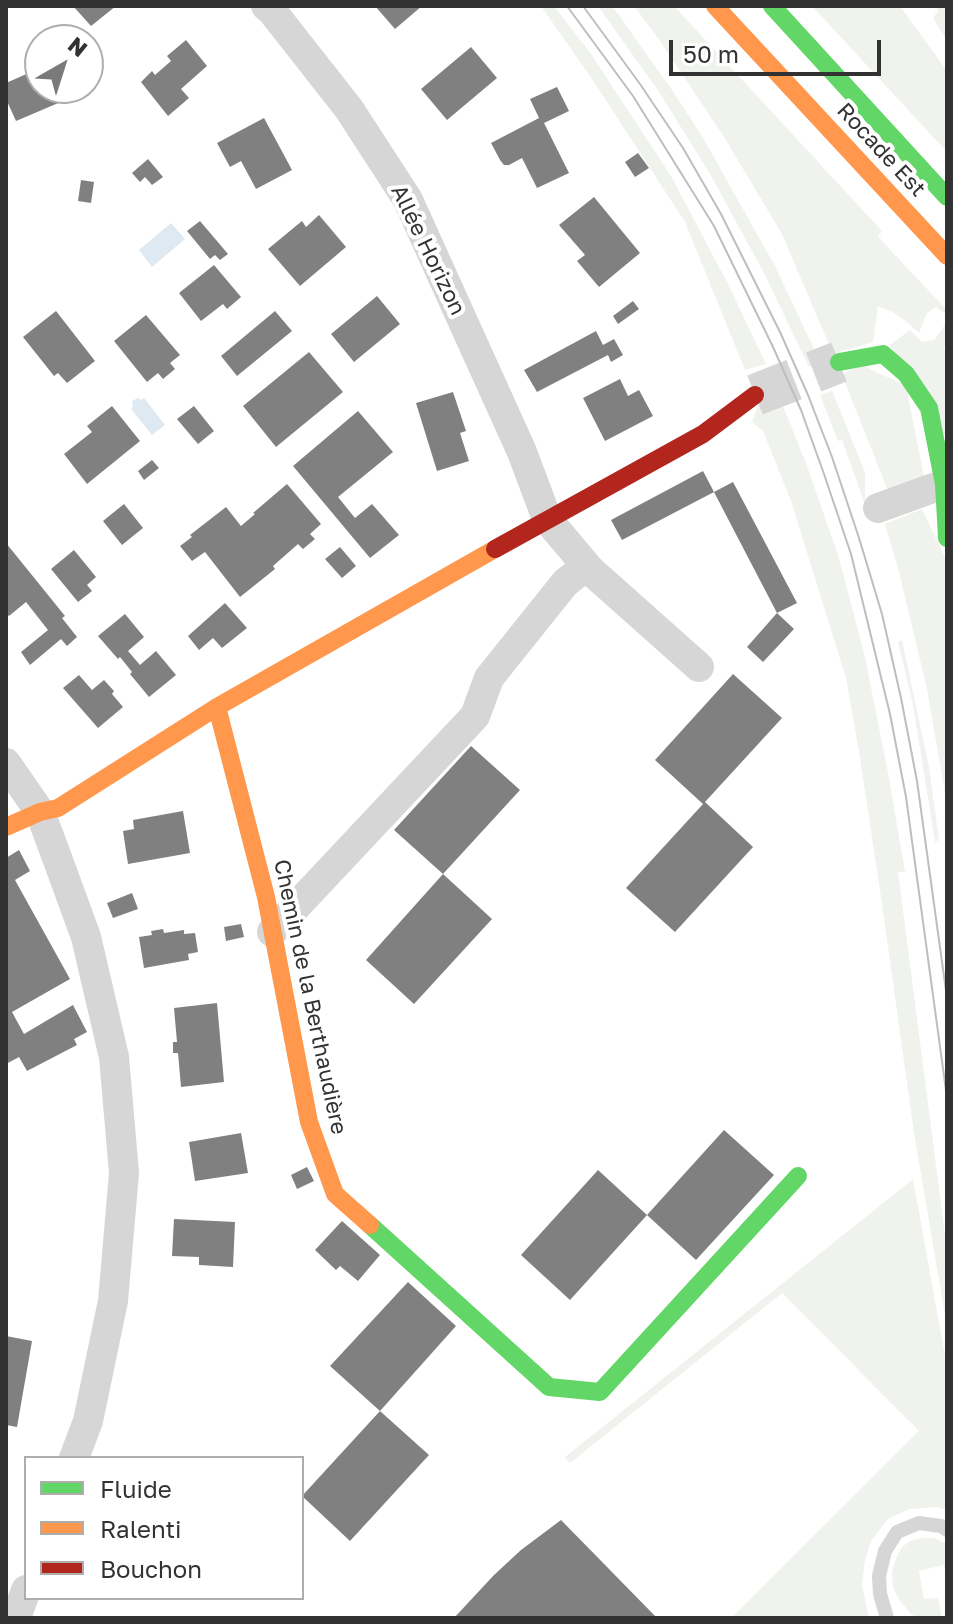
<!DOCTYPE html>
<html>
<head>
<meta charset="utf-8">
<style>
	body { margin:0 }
	#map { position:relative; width:953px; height:1624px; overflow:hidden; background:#fff; font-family:"Golos Text",sans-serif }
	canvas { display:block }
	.frame { position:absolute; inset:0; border:8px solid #323232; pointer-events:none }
	.legend { position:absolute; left:24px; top:1456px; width:280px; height:144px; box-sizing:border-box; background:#fff; border:2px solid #adadad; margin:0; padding:10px 14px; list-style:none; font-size:24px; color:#323232 }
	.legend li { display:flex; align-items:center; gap:16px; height:40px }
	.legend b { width:40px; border:2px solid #adadad }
	.north { position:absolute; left:24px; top:24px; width:80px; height:80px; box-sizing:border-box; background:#fff; border:2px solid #adadad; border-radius:50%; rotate:39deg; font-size:22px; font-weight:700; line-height:32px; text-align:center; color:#323232 }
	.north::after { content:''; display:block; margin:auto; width:28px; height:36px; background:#7a7a7a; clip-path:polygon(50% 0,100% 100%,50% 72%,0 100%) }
	.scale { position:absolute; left:669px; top:40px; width:212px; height:36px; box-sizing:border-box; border:4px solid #323232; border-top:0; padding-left:10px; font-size:24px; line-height:28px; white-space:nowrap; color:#323232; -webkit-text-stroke:6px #fff; paint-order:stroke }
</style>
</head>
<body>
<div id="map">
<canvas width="953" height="1624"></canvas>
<div class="frame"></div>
<ul class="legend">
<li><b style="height:10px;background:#63d668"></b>Fluide</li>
<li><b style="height:10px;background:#ff974d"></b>Ralenti</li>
<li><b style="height:10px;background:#b3261e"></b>Bouchon</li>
</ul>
<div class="north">N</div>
<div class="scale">50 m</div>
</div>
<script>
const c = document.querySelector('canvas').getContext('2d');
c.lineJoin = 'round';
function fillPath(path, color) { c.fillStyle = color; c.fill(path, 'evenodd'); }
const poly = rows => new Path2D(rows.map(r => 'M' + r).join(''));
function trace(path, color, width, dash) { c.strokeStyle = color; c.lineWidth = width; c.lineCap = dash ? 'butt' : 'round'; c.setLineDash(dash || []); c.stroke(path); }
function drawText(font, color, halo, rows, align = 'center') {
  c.font = font + ' "Golos Text",sans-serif'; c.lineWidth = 8; c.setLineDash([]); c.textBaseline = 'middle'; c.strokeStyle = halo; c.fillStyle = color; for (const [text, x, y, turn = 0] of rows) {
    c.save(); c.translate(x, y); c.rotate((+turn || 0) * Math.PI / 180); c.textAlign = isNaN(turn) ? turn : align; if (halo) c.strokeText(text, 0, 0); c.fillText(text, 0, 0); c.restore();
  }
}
const green = poly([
	[541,6,554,6,591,54,671,176,728,284,766,364,745,370,685,222,592,79],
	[598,6,613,7,672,90,702,136,775,266,815,351,813,352,818,362,809,367,764,273,710,174,659,92],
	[634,6,674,6,882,231,878,237,947,310,947,315,936,307,927,313,919,333,906,321,892,312,878,306,873,342,833,354,782,234,724,137,660,41],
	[812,6,900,6,947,71,947,152],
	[935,6,947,6,947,41,933,18,938,11],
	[947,317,947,344,943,349,947,354,947,439,890,345,910,330,922,342,934,340,944,326],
	[860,364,906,386,924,477,888,491,842,375],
	[832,391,865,472,865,504,842,440,838,441,820,395],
	[779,396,806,463,839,558,865,657,889,778,905,872,898,872,947,1250,947,1327,914,1133,882,904,859,751,846,678,791,501,763,431,752,422,758,405],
	[922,509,947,562,947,805,927,689,899,572,885,524],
	[902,640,929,767,939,840,935,842,913,705,898,642],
	[913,1179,947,1367,947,1510,938,1507,910,1509,888,1519,871,1541,865,1560,862,1585,869,1618,731,1618,919,1431,782,1293,570,1463,565,1457],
	[923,1538,935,1538,947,1544,947,1578,944,1565,919,1571,924,1599,938,1598,942,1618,918,1618,911,1614,900,1601,893,1587,892,1572,896,1559,901,1548,910,1541]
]);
const water = poly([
	[171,223,185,239,152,267,139,250],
	[138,398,141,400,144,398,165,425,152,435,131,409,133,407,132,401]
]);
const building = poly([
	[73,6,116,6,91,26],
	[375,6,422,6,395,29],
	[186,40,207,66,181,89,189,98,168,116,141,82,152,71,155,75,171,61,167,56],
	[471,47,497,78,447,120,421,89],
	[40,68,40,88,57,88,63,101,16,121,6,99,6,83],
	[557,87,569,111,544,123,569,173,537,188,522,158,509,165,504,165,500,160,491,143,539,118,530,99],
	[264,118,292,170,256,189,241,161,230,167,217,143],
	[638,153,649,168,635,177,625,162],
	[148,159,163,177,152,185,145,177,140,182,132,173],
	[81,180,94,182,91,203,78,201],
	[594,197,640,253,599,287,577,261,585,255,559,225],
	[319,215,346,247,300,286,268,249,302,221,306,227],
	[200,221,228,254,220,260,215,255,210,259,187,231],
	[214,265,241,297,227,309,223,304,201,321,179,293],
	[377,296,400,324,354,362,331,334],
	[633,301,639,309,618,324,613,316],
	[56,311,95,361,67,383,58,373,54,376,23,337],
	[275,311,292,331,237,376,221,356],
	[146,315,180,355,170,363,175,369,163,379,158,373,147,382,114,341],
	[596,331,603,345,614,339,623,355,611,362,608,355,537,392,524,370],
	[309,352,343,392,276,447,243,406],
	[620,379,628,396,639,390,653,416,605,441,583,398],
	[453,392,466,431,460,433,469,461,437,471,416,403],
	[112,406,140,441,87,484,64,454,92,432,87,426],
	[194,406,214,431,198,444,177,419],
	[358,411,393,452,338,497,355,518,372,504,399,535,370,558,293,466],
	[152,460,159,468,144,480,138,471],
	[703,471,714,492,622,540,611,520],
	[733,482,797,603,777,613,714,492],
	[287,484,321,524,310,534,315,539,303,549,298,544,273,566,275,569,240,597,205,552,192,561,180,546,192,537,190,535,226,507,241,526,255,514,253,513],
	[124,504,143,528,122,545,103,521],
	[6,543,65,616,62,618,77,637,67,646,61,639,30,665,21,652,48,630,26,602,9,616,6,613],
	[340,547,356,566,342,578,325,559],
	[74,550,96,577,87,585,92,591,78,602,51,569],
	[225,603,247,628,222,648,213,638,199,650,188,636],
	[777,613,794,629,763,662,747,647],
	[125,614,144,637,128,651,140,665,156,651,176,675,149,697,130,674,132,672,120,657,118,659,98,636],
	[733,674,782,718,705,802,753,847,675,932,626,888,703,804,655,760],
	[79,675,92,690,104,680,114,691,112,694,123,707,98,728,63,688],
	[471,746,520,790,443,874,394,830],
	[183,811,190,853,128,864,123,831,134,829,133,820],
	[19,850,30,871,15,880,70,979,12,1012,24,1034,73,1005,87,1032,74,1039,77,1045,27,1071,19,1057,6,1064,6,858],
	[443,874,492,919,414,1004,366,960],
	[132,893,138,909,113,918,107,903],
	[241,924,244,937,226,941,224,927],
	[163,929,164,933,184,930,184,934,195,933,198,952,188,954,189,960,144,968,139,937,152,935,151,931],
	[217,1003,224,1082,181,1087,178,1053,173,1053,173,1042,177,1042,174,1008],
	[724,1130,774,1175,696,1260,647,1215],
	[241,1133,248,1173,195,1181,189,1142],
	[307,1167,314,1181,297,1189,291,1175],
	[598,1170,647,1215,570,1300,521,1255],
	[174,1219,235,1222,233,1267,199,1265,199,1257,172,1256],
	[342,1221,380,1255,358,1281,340,1266,336,1270,315,1250],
	[408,1282,456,1326,380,1411,429,1455,350,1541,302,1496,380,1411,330,1366],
	[6,1336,32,1341,17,1427,6,1425],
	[561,1520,657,1618,454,1618,494,1575,521,1550]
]);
const secondaryTunnel = poly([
	[755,395,839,362]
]);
const lane = poly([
	[887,1618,880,1594,879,1576,885,1551,897,1532,919,1523,941,1526,947,1530]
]);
const street = poly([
	[266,6,272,11,349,109,408,200,522,452,547,519,590,570,699,667],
	[878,508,947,483],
	[6,763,40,812,56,855,86,937,114,1057,124,1173,113,1301,88,1421,74,1458],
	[272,932,475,716,489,678,565,583,586,566],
	[16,1618,26,1590]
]);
const fast = poly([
	[772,6,947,197],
	[839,362,883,354,906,374,929,408,944,484,947,538],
	[370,1225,549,1387,600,1392,798,1176]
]);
const slow = poly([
	[715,6,947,256],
	[217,707,266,897,309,1122,335,1194,370,1225],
	[6,827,40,812,58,808,217,707,495,549]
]);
const jam = poly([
	[495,549,703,434,755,395]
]);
const tram = poly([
	[567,6,633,96,714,226,773,347,801,410,824,474,851,554,890,714,906,797,947,1098],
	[583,6,640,84,683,148,721,214,780,332,808,395,832,457,859,538,882,614,901,698,917,781,947,998]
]);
const streetNames = [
	["Rocade Est",881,150,47],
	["Allée Horizon",428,250,64],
	["Chemin de la Berthaudière",310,997,78]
];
fillPath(green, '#f0f3ed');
fillPath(water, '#dee9f1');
fillPath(building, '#808080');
trace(secondaryTunnel, '#d6d6d6', 42, [42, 21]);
trace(lane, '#d6d6d6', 14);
trace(street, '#d6d6d6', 30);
trace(fast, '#63d668', 18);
trace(slow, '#ff974d', 18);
trace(jam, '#b3261e', 18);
trace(tram, '#bebebe', 2);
drawText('22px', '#323232', '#fff', streetNames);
</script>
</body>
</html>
